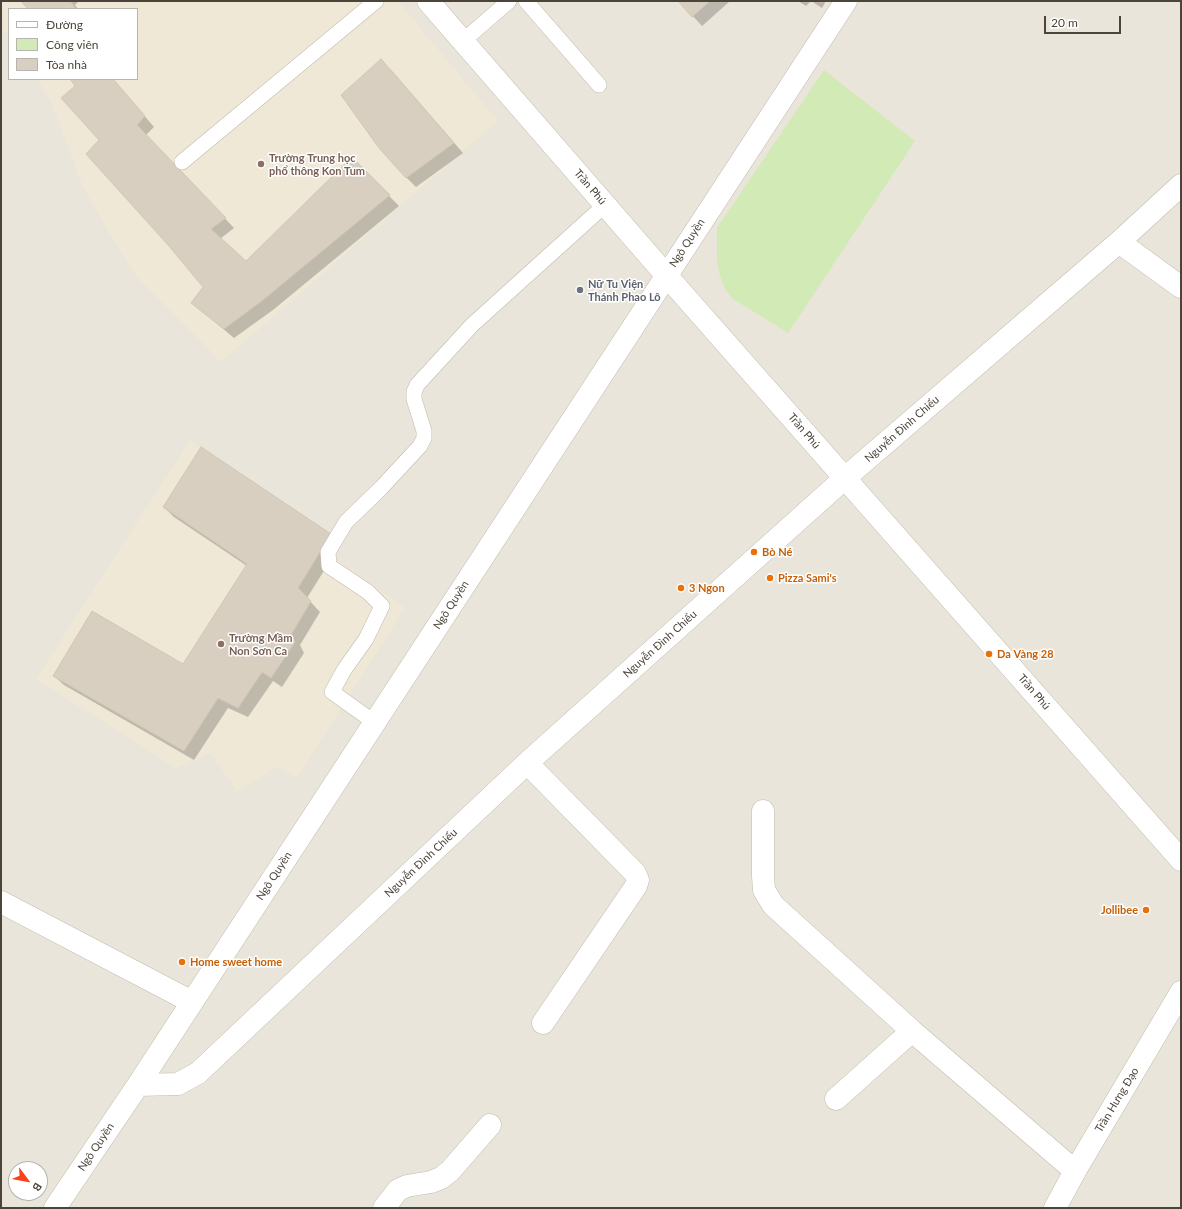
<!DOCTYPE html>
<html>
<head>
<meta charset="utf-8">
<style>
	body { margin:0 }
	#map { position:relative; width:1182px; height:1209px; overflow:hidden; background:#f6f3ec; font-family:Lato,sans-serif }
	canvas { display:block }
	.frame { position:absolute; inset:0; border:2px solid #4b4439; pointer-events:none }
	.legend { position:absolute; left:8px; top:8px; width:130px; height:72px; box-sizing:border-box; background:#fff; border:1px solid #b7b4b0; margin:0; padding:5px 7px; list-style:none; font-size:12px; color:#4b4439 }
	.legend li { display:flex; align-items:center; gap:8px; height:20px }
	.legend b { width:20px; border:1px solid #b7b4b0 }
	.north { position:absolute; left:8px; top:1161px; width:40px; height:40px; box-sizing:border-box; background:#fff; border:1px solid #b7b4b0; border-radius:50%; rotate:122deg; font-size:11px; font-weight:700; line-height:16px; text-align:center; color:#4b4439 }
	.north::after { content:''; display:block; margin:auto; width:14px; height:18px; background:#fc3f1d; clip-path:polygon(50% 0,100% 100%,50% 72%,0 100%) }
	.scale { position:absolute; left:1044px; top:16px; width:77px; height:18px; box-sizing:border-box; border:2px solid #4b4439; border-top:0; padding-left:5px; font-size:12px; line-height:14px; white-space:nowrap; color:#4b4439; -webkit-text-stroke:3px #fff; paint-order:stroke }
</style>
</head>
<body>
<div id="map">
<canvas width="1182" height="1209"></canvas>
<div class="frame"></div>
<ul class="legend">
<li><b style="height:5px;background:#fff"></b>Đường</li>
<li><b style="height:11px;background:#d2eab5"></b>Công viên</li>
<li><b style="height:11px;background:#d8cfc1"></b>Tòa nhà</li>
</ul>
<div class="north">B</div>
<div class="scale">20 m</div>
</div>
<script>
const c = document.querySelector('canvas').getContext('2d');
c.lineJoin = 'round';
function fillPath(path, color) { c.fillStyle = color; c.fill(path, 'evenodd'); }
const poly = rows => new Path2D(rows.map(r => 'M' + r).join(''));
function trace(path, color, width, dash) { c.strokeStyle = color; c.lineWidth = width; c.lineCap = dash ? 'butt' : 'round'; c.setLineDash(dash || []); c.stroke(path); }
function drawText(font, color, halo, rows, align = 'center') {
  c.font = font + ' Lato,sans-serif'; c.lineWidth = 3; c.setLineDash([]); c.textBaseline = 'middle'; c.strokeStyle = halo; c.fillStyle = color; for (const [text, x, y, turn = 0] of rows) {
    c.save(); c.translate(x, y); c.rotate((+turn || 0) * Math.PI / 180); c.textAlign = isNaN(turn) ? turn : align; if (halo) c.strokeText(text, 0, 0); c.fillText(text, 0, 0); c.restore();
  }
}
const residential = poly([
	[1,1,1181,1,1181,1208,1,1208],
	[9,9,137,9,137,79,9,79],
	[16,1169,40,1169,40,1193,16,1193]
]);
const education = poly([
	[1,1,398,1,498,121,221,362,136,276,109,233,83,187,52,104,37,79,137,79,137,9,9,9,9,37,1,27],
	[190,440,341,541,335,558,405,608,297,778,278,767,237,791,210,753,176,768,36,679]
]);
const green = poly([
	[824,70,915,141,788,333,733,299,725,289,720,276,717,260,717,228]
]);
const shadow = poly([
	[22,1,79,1,75,5,78,9,29,9],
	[679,1,728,1,729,2,702,26],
	[798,1,811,1,806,6],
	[811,1,826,1,822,8],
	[391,70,463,153,416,187,406,177],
	[71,79,113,79,154,127,146,135,234,228,220,239,246,262,352,158,399,206,273,310,234,338,203,312,193,302,205,287,77,86],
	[164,507,340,545,307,598,320,612,300,645,304,653,282,687,273,681,248,717,228,708,194,760,64,685,54,676,183,665,247,566,174,517]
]);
const building = poly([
	[21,1,70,1,76,9,28,9,21,1],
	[678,1,710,1,692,17,678,1],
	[381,59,454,143,406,178,379,148,341,95,381,59],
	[70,79,113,79,145,116,137,125,226,218,211,229,246,261,352,157,390,195,263,300,224,329,191,303,203,287,169,246,86,154,99,140,61,98,75,86,70,79],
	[201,447,331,534,298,588,311,601,291,635,295,642,271,678,262,672,238,708,218,698,184,751,53,676,92,611,183,664,247,564,163,507,201,447]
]);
const service = poly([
	[526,1,599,85],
	[463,41,509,1],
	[182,162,376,1],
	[374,722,332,692,344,670,366,639,382,606,368,592,329,566,328,552,346,522,381,488,420,446,424,438,424,431,414,399,414,392,417,385,472,325,605,205]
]);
const minor = poly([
	[1119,242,1181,287],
	[527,763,635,873,638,880,636,886,543,1023],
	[763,811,763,876,764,890,773,905,912,1031,1075,1171],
	[1,902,192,1002],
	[138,1085,178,1084,198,1073,527,763,845,478,1119,242,1181,185],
	[836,1099,912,1031],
	[55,1208,138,1085,846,1],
	[384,1208,398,1190,407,1186,431,1182,441,1178,450,1171,490,1125]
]);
const tertiary = poly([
	[428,1,666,275,1181,860],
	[1055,1208,1075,1171,1181,992]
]);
const markers = [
	[261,164,4,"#8d6e63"],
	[580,290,4,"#6b7280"],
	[754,552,4,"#e8710a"],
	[770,578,4,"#e8710a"],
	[681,588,4,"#e8710a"],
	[221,644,4,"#8d6e63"],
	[989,654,4,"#e8710a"],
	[1146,910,4,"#e8710a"],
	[182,962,4,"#e8710a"]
];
const educationNames = [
	["Trường Trung học",269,158],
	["phổ thông Kon Tum",269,171],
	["Trường Mầm",229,638],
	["Non Sơn Ca",229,651]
];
const streetNames = [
	["Trần Phú",590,187,49],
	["Ngô Quyền",687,243,-57],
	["Nguyễn Đình Chiểu",902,429,-41],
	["Trần Phú",804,431,49],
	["Ngô Quyền",451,605,-57],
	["Nguyễn Đình Chiểu",660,644,-42],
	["Trần Phú",1034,692,49],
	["Nguyễn Đình Chiểu",421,863,-43],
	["Ngô Quyền",274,876,-57],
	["Trần Hưng Đạo",1117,1100,-59],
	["Ngô Quyền",96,1147,-56]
];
const worshipNames = [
	["Nữ Tu Viện",588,284],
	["Thánh Phao Lô",588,297]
];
const foodNames = [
	["Bò Né",762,552],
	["Pizza Sami's",778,578],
	["3 Ngon",689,588],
	["Da Vàng 28",997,654],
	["Jollibee",1138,910,"right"],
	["Home sweet home",190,962]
];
fillPath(residential, '#eae5da');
fillPath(education, '#efe8d6');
fillPath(green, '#d2eab5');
fillPath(shadow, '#0003');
fillPath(building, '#d8cfc1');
trace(building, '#d3c7b4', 1);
trace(service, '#c2bbae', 16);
trace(minor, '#c2bbae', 23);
trace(tertiary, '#c2bbae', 23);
trace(service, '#fff', 15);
trace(minor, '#fff', 22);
trace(tertiary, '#fff', 22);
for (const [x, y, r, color] of markers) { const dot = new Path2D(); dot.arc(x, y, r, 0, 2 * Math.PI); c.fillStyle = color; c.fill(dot); trace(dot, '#fff', 1.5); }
drawText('bold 11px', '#785e54', '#fff', educationNames, 'left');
drawText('11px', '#4b4439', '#fff', streetNames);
drawText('bold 11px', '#5b616d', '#fff', worshipNames, 'left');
drawText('bold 11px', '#c56008', '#fff', foodNames, 'left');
</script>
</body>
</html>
